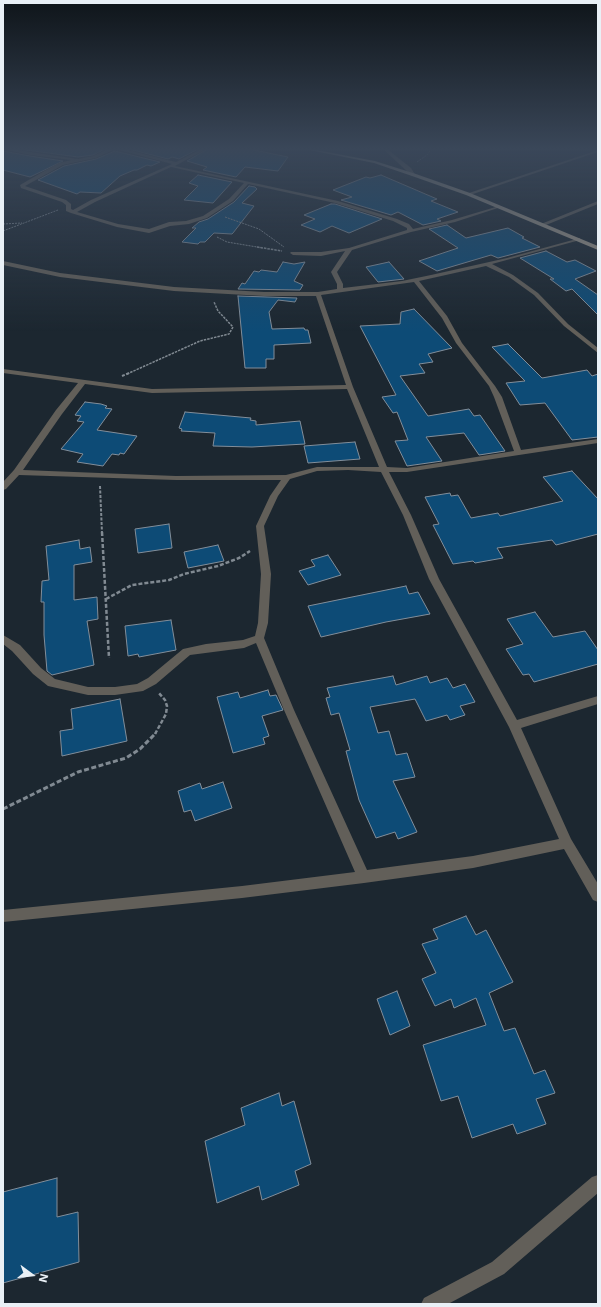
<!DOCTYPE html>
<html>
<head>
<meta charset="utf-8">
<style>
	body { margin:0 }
	#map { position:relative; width:601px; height:1307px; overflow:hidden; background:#1c2730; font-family:Inter,sans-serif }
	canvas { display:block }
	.frame { position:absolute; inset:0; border:4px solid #e9f0f6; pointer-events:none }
	.north { position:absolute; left:12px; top:1255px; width:40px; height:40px; -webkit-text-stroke:3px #1c2730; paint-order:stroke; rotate:105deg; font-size:11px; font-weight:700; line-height:16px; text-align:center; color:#e9f0f6 }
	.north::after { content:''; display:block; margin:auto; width:14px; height:18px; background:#e9f0f6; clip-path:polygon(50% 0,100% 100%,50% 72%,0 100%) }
</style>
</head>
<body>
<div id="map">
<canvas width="601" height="1307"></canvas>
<div class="frame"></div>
<div class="north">N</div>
</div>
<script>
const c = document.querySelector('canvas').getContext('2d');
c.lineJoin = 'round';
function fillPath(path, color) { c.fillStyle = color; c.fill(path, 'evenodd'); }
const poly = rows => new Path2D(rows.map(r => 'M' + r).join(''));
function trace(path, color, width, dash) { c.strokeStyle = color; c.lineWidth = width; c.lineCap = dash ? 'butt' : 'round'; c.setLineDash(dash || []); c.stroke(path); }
const building = poly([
	[11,148,107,148,93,155,78,157,11,148],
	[125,148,200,148,179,159,172,157,168,159,125,148],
	[209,148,249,148,249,149,288,157,278,171,245,167,236,177,203,170,207,167,187,161,209,148],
	[3,151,30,156,63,161,30,177,3,170,3,151],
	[115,151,160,162,151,166,147,165,137,170,134,170,120,176,101,193,80,192,77,194,38,180,64,166,96,159,115,151],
	[198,175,232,182,213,203,184,200,198,186,189,183,198,175],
	[381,175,437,199,431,201,458,212,437,219,441,221,423,225,398,212,391,215,341,200,352,197,333,190,366,177,370,178,381,175],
	[249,186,255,187,257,189,242,203,254,206,233,233,232,234,214,233,205,242,200,242,198,244,182,242,196,228,192,228,199,222,208,219,234,202,249,186],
	[331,204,335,204,382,219,349,233,332,226,320,232,301,225,315,219,304,215,331,204],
	[447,225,466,238,508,228,524,237,522,238,540,247,498,258,491,255,437,271,419,261,458,248,429,229,447,225],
	[546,251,567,262,575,260,596,271,575,279,598,295,598,315,572,289,566,291,550,279,554,279,520,258,546,251],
	[283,262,294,264,305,262,294,281,303,285,300,290,238,289,242,283,245,284,254,271,259,272,261,270,277,272,283,262],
	[389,262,404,279,378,282,366,267,389,262],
	[238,296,297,298,295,302,278,300,269,312,272,329,304,328,305,330,308,330,311,343,274,345,274,359,266,359,266,368,245,368,238,296],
	[414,309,452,348,428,354,433,362,419,364,425,373,400,376,428,416,469,409,474,416,480,415,505,451,479,455,464,433,426,437,442,461,407,466,395,441,408,440,397,412,393,413,382,397,396,395,360,326,400,324,401,312,414,309],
	[508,344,542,378,587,370,592,376,598,374,598,437,572,440,545,403,520,405,506,383,525,381,492,347,508,344],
	[85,402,101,404,107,406,105,408,112,409,97,430,137,436,124,454,120,453,119,455,112,454,103,466,77,462,83,454,61,449,84,422,77,421,81,416,75,415,85,402],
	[185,412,251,418,250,420,256,421,256,425,300,421,305,444,252,447,213,446,215,433,181,431,182,429,179,428,185,412],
	[355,442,360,459,308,463,304,446,355,442],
	[572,471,598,499,598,534,556,545,552,540,497,548,503,558,475,563,473,561,453,564,433,525,439,524,425,497,450,493,451,496,458,495,471,518,498,513,500,516,563,501,543,477,572,471],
	[169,524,172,548,138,553,135,529,169,524],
	[79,540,80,549,90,547,92,562,74,565,74,600,97,597,98,619,87,621,94,665,52,675,47,671,44,635,44,602,41,602,42,581,49,580,46,546,79,540],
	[218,545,224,561,188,568,184,552,218,545],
	[328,555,341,575,308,585,299,571,315,566,311,560,328,555],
	[406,586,409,594,418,592,430,614,386,622,321,637,308,606,406,586],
	[535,612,553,637,585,631,598,650,598,664,534,682,529,674,523,675,506,649,523,644,507,619,535,612],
	[171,620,176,650,139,657,138,654,128,656,125,626,171,620],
	[393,676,396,685,427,676,430,683,447,678,453,688,465,684,475,702,460,706,465,715,450,720,447,715,426,721,415,699,370,707,378,733,389,731,396,755,407,753,415,777,393,781,417,832,398,839,395,832,376,838,359,800,346,751,350,750,339,713,331,715,326,698,330,697,327,688,393,676],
	[268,690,270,696,276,695,283,710,262,716,269,736,263,738,265,744,233,753,217,697,238,692,240,698,268,690],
	[120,699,127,741,62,756,60,731,73,729,71,709,120,699],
	[223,782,232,808,195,821,191,810,184,812,178,791,200,783,202,789,223,782],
	[466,916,476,935,486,930,513,982,489,993,504,1031,515,1028,534,1074,545,1070,555,1093,536,1099,546,1124,517,1134,513,1124,472,1138,458,1096,441,1101,423,1045,486,1025,476,998,454,1008,451,999,435,1006,422,979,436,973,422,944,438,939,433,929,466,916],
	[397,991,410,1026,390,1035,377,999,397,991],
	[279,1093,282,1106,294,1101,311,1164,295,1171,299,1185,262,1200,259,1186,217,1203,205,1141,245,1125,241,1108,279,1093],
	[57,1178,57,1217,78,1212,79,1262,3,1283,3,1192,57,1178]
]);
const pathFar4 = poly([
	[417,162,427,155,432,148],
	[225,217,259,229,284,247],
	[3,224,22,223],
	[3,231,58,210],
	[217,237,227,242,263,248]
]);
const pathFar3 = poly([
	[257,247,282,251],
	[127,374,200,341,229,334,233,327,218,311,214,302]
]);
const pathFar2 = poly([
	[122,376,129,373],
	[100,486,102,533]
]);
const pathFar1 = poly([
	[102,532,109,658],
	[106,599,132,585,169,580,184,574,218,566,239,558,250,551],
	[155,734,166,714,167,706,165,700,158,692]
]);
const path = poly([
	[3,809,78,772,126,758,140,749,156,733]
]);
const minor = poly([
	[3,148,78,159,93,156,110,148,120,148,176,162,203,148,208,148,175,166,338,201,397,219,409,224,413,229,452,220,499,206,501,207,455,222,411,232,352,250,337,272,343,284,343,288,402,281,431,275,507,258,580,238,580,240,492,264,513,275,538,293,568,324,598,348,598,353,564,326,534,295,509,277,486,266,419,281,447,316,462,343,495,386,502,397,521,450,598,439,598,443,407,472,389,472,411,515,439,579,517,720,598,696,598,704,521,728,571,839,598,884,598,902,593,900,564,849,473,868,364,883,242,898,3,922,3,910,242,886,355,872,284,710,256,643,244,648,190,655,156,684,143,691,115,695,88,695,48,686,33,674,12,651,3,644,3,635,20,645,41,668,55,679,88,687,115,687,137,684,148,678,183,649,206,644,243,640,255,636,258,623,261,574,256,526,270,496,281,480,176,480,19,475,6,489,3,490,3,482,14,470,56,410,78,383,3,373,3,369,152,389,346,385,316,296,264,296,174,291,60,277,3,265,3,261,60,273,174,287,264,292,318,292,337,289,337,284,331,272,345,251,321,256,293,255,290,253,291,252,321,252,349,248,407,230,407,228,393,221,335,203,248,184,233,201,207,218,189,224,170,226,149,233,117,227,71,213,66,211,66,205,62,202,21,188,20,185,46,170,59,163,71,160,30,155,3,149,3,148],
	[115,149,172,164,91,200,73,210,71,209,71,204,66,200,25,186,63,165,96,158,115,149],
	[171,167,244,183,229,199,203,216,186,221,169,222,149,229,118,224,77,212,95,202,171,167],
	[414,282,442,318,456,343,489,386,494,397,514,451,407,468,387,467,353,387,321,295,414,282],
	[85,384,152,393,347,389,379,467,317,467,286,475,176,476,23,470,62,414,85,384],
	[348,470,381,472,403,515,429,579,509,727,559,839,473,856,367,870,294,710,264,638,268,623,271,574,264,526,278,496,290,479,317,471,348,470],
	[382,148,386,148,411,168,416,176,412,176,382,148],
	[598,150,598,152,470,195,466,194,598,150],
	[598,201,598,204,546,225,541,224,598,201],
	[598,1175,598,1193,504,1274,448,1304,421,1304,424,1298,492,1262,592,1177,598,1175]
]);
const major = poly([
	[299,148,306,148,375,161,416,174,470,193,598,246,598,250,466,195,412,176,374,163,299,148]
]);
fillPath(building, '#0d4b76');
trace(building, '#828e9a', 1);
trace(pathFar4, '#818a92', 1, [2, 1]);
trace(pathFar3, '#818a92', 1.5, [2.5, 1]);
trace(pathFar2, '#818a92', 2, [3, 1.5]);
trace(pathFar1, '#818a92', 2.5, [4, 2]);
trace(path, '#818a92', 3, [5, 2.5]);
fillPath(minor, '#625f59');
fillPath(major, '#9f988b');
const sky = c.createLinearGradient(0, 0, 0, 331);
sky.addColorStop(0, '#0f151a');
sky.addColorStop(0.45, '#3a4759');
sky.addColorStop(1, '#3a475900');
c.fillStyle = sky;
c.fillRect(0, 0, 601, 331);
</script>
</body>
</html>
